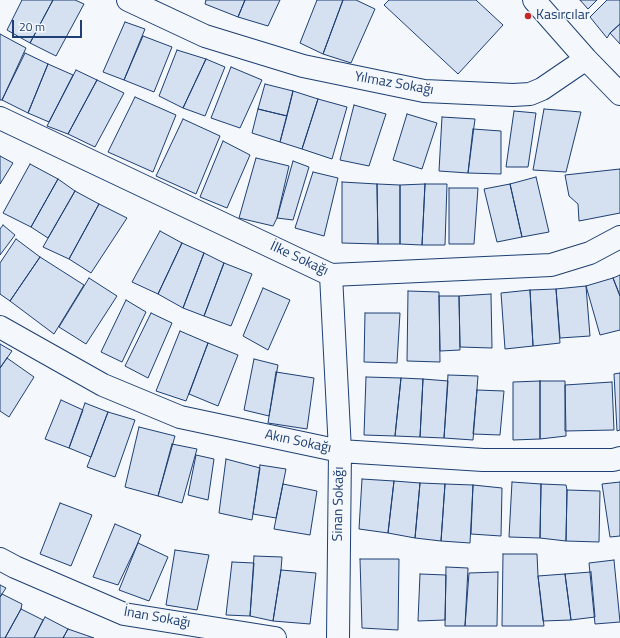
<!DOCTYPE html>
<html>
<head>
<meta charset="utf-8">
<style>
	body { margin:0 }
	#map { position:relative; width:620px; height:638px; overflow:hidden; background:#f4f7fb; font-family:"Titillium Web",sans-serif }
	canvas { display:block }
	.scale { position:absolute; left:12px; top:20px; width:70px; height:18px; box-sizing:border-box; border:2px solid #1d3f73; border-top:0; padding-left:5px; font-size:12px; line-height:14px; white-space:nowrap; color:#1d3f73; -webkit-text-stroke:3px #f4f7fb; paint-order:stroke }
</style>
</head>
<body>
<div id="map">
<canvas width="620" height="638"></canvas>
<div class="scale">20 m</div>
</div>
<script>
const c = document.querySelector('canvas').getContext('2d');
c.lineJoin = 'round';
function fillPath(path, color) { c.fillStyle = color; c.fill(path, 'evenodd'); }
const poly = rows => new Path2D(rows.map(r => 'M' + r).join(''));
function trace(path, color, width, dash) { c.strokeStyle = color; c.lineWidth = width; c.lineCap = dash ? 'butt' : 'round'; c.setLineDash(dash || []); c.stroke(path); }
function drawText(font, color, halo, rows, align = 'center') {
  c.font = font + ' "Titillium Web",sans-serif'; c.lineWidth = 3; c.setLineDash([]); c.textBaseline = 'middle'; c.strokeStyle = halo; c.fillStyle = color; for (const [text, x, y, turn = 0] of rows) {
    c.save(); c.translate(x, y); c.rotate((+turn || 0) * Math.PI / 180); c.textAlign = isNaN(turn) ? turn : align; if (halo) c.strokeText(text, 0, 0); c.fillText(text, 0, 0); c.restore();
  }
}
const building = poly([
	[22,0,53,0,30,43,7,30,22,0],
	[53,0,75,0,84,4,56,56,30,43,53,0],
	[206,0,245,0,238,17,205,4,206,0],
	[245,0,280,0,268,26,238,17,245,0],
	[317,0,343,0,323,54,300,43,317,0],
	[343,0,356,0,375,9,351,63,323,54,343,0],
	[389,0,476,0,503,25,458,74,384,5,389,0],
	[580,0,597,0,588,9,580,0],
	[607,0,620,0,620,24,610,33,607,38,590,17,607,0],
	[125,22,145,29,124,80,103,72,125,22],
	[620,24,620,44,610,33,620,24],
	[0,34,26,48,2,100,0,100,0,34],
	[143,36,172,47,154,92,124,80,143,36],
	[177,50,206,59,183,108,159,96,177,50],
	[25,53,48,64,28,113,2,100,25,53],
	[206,59,225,67,205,116,183,108,206,59],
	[48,64,73,75,49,122,28,113,48,64],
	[231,67,262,80,240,128,211,118,231,67],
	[76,70,97,80,68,134,47,126,76,70],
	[97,80,124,93,95,147,68,134,97,80],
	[265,84,293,91,287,116,258,109,265,84],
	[293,91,318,99,302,149,280,142,293,91],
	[135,97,176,115,153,172,108,152,135,97],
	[318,99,347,107,332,159,302,149,318,99],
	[354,105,386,114,369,166,340,160,354,105],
	[258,109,287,116,280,142,252,133,258,109],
	[544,109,581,112,566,172,533,170,544,109],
	[514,111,536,113,528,167,506,167,514,111],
	[407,114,437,123,422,169,393,160,407,114],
	[442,117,475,119,468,173,439,171,442,117],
	[183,119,220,136,196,194,156,176,183,119],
	[473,129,501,131,501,174,468,173,473,129],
	[223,141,250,155,227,208,200,197,223,141],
	[0,156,13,163,0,184,0,156],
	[256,158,289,166,277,218,273,226,239,218,256,158],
	[293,161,309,167,293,220,277,218,293,161],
	[30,164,58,179,31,227,3,213,30,164],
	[620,169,620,213,579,221,578,204,569,196,565,175,620,169],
	[313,172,338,178,324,236,295,228,313,172],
	[536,177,549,232,522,237,510,184,536,177],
	[58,179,75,191,48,238,31,227,58,179],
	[342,182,377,184,378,244,342,243,342,182],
	[377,184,400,185,400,244,378,244,377,184],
	[425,184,447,184,445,245,422,245,425,184],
	[425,184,422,245,400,244,400,185,425,184],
	[510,184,522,237,497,242,484,189,510,184],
	[449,188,478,188,474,244,449,244,449,188],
	[75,191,99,204,69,259,43,247,75,191],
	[99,204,127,218,91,273,69,259,99,204],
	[3,225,15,235,0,255,0,229,3,225],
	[160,231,182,243,158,294,132,282,160,231],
	[16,239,40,257,10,301,0,294,0,263,16,239],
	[182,243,204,253,183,308,158,294,182,243],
	[204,253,224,263,204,316,183,308,204,253],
	[40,257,84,285,54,334,10,301,40,257],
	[224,263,252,274,231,326,204,316,224,263],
	[620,275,620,296,613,278,620,275],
	[89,278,117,296,86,344,59,327,89,278],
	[613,278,620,296,620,330,600,335,586,286,613,278],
	[586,286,590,336,560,338,556,289,586,286],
	[263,288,290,300,268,350,243,336,263,288],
	[556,289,560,343,533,346,530,290,556,289],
	[530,290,533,346,505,349,501,293,530,290],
	[408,291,439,292,440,362,407,361,408,291],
	[491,294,492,348,460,347,459,296,491,294],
	[439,296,459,296,460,350,440,351,439,296],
	[126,300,146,312,122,362,101,352,126,300],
	[151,313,172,323,148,378,125,366,151,313],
	[365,313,400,313,397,363,364,362,365,313],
	[180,331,208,343,186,401,156,391,180,331],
	[208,343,238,355,218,406,189,394,208,343],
	[0,344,12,351,0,368,0,344],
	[7,358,34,377,9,417,0,411,0,368,7,358],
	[254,359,278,365,269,416,244,410,254,359],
	[276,372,314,378,307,429,268,423,276,372],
	[620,373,620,430,617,431,614,374,620,373],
	[448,375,478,376,473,440,444,438,448,375],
	[366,377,401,378,395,436,364,435,366,377],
	[401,378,423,379,420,437,395,436,401,378],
	[423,379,448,381,444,438,420,437,423,379],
	[540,381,540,439,513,440,513,382,540,381],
	[540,381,565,381,566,436,540,439,540,381],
	[612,382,614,430,565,431,565,385,612,382],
	[477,390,504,391,500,435,473,434,477,390],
	[61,400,83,410,69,448,45,439,61,400],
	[85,403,108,412,91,457,69,448,85,403],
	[108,412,135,420,115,477,87,467,108,412],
	[139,427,175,436,158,496,125,487,139,427],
	[172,444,197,449,182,503,158,496,172,444],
	[196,455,214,459,208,500,188,495,196,455],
	[226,459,260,468,252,520,219,513,226,459],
	[260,465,286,469,276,518,253,514,260,465],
	[362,479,394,481,388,533,359,529,362,479],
	[394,481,420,483,415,538,388,533,394,481],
	[512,482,541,484,540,538,509,537,512,482],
	[620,482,620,536,610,537,602,484,620,482],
	[420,483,445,484,441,541,415,538,420,483],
	[283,484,317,491,310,535,274,529,283,484],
	[445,484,473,485,470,543,441,541,445,484],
	[541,484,566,485,567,490,566,541,540,538,541,484],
	[473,485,502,488,501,536,471,534,473,485],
	[567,490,600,491,599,542,566,541,567,490],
	[60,503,92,515,71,566,40,554,60,503],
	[115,524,141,535,137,545,118,585,93,577,115,524],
	[138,543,168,557,149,601,119,590,138,543],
	[175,550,209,555,197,610,166,605,175,550],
	[503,554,537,554,538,576,544,626,502,626,503,554],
	[254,556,282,557,281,570,273,621,250,616,254,556],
	[360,559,399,559,398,630,362,628,360,559],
	[614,560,620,622,595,624,589,563,614,560],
	[232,562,254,563,250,616,226,615,232,562],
	[446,567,468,568,465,626,445,626,446,567],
	[281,570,316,573,310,624,273,621,281,570],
	[498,572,497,626,465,626,469,573,498,572],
	[591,572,595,617,571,620,565,574,591,572],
	[420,574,446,575,445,620,418,621,420,574],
	[565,574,571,620,543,621,538,576,565,574],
	[0,585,6,588,0,597,0,585],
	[2,594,22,604,21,609,5,638,0,638,0,597,2,594],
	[21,609,43,620,34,638,5,638,21,609],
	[45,617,68,629,63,638,34,638,45,617],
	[68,629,94,638,63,638,68,629]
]);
const minor = poly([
	[128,0,205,36,303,66,424,91,513,95,530,94,542,89,586,59],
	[534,0,586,59,620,94],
	[0,118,331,275,551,265,590,253,620,237],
	[331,275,340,451,338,638],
	[0,327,103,385,180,417,340,451,483,460,613,460,620,458],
	[0,559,15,567,124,614,275,638]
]);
const markers = [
	[528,16,4,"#c62828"]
];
const poiNames = [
	["Kasırcılar",536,16]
];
const streetNames = [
	["Yılmaz Sokağı",394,84,10],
	["İlke Sokağı",299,259,25],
	["Akın Sokağı",298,442,12],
	["Sinan Sokağı",339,504,-89],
	["İnan Sokağı",157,618,10]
];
fillPath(building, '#d5e0f0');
trace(building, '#1d3f73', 1);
trace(minor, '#1d3f73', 24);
trace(minor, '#f4f7fb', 22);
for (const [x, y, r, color] of markers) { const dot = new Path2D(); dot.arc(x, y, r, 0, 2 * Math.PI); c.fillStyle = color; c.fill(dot); trace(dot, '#f4f7fb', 1.5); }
drawText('14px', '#1d3f73', '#f4f7fb', poiNames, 'left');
drawText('14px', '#1d3f73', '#f4f7fb', streetNames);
</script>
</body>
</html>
